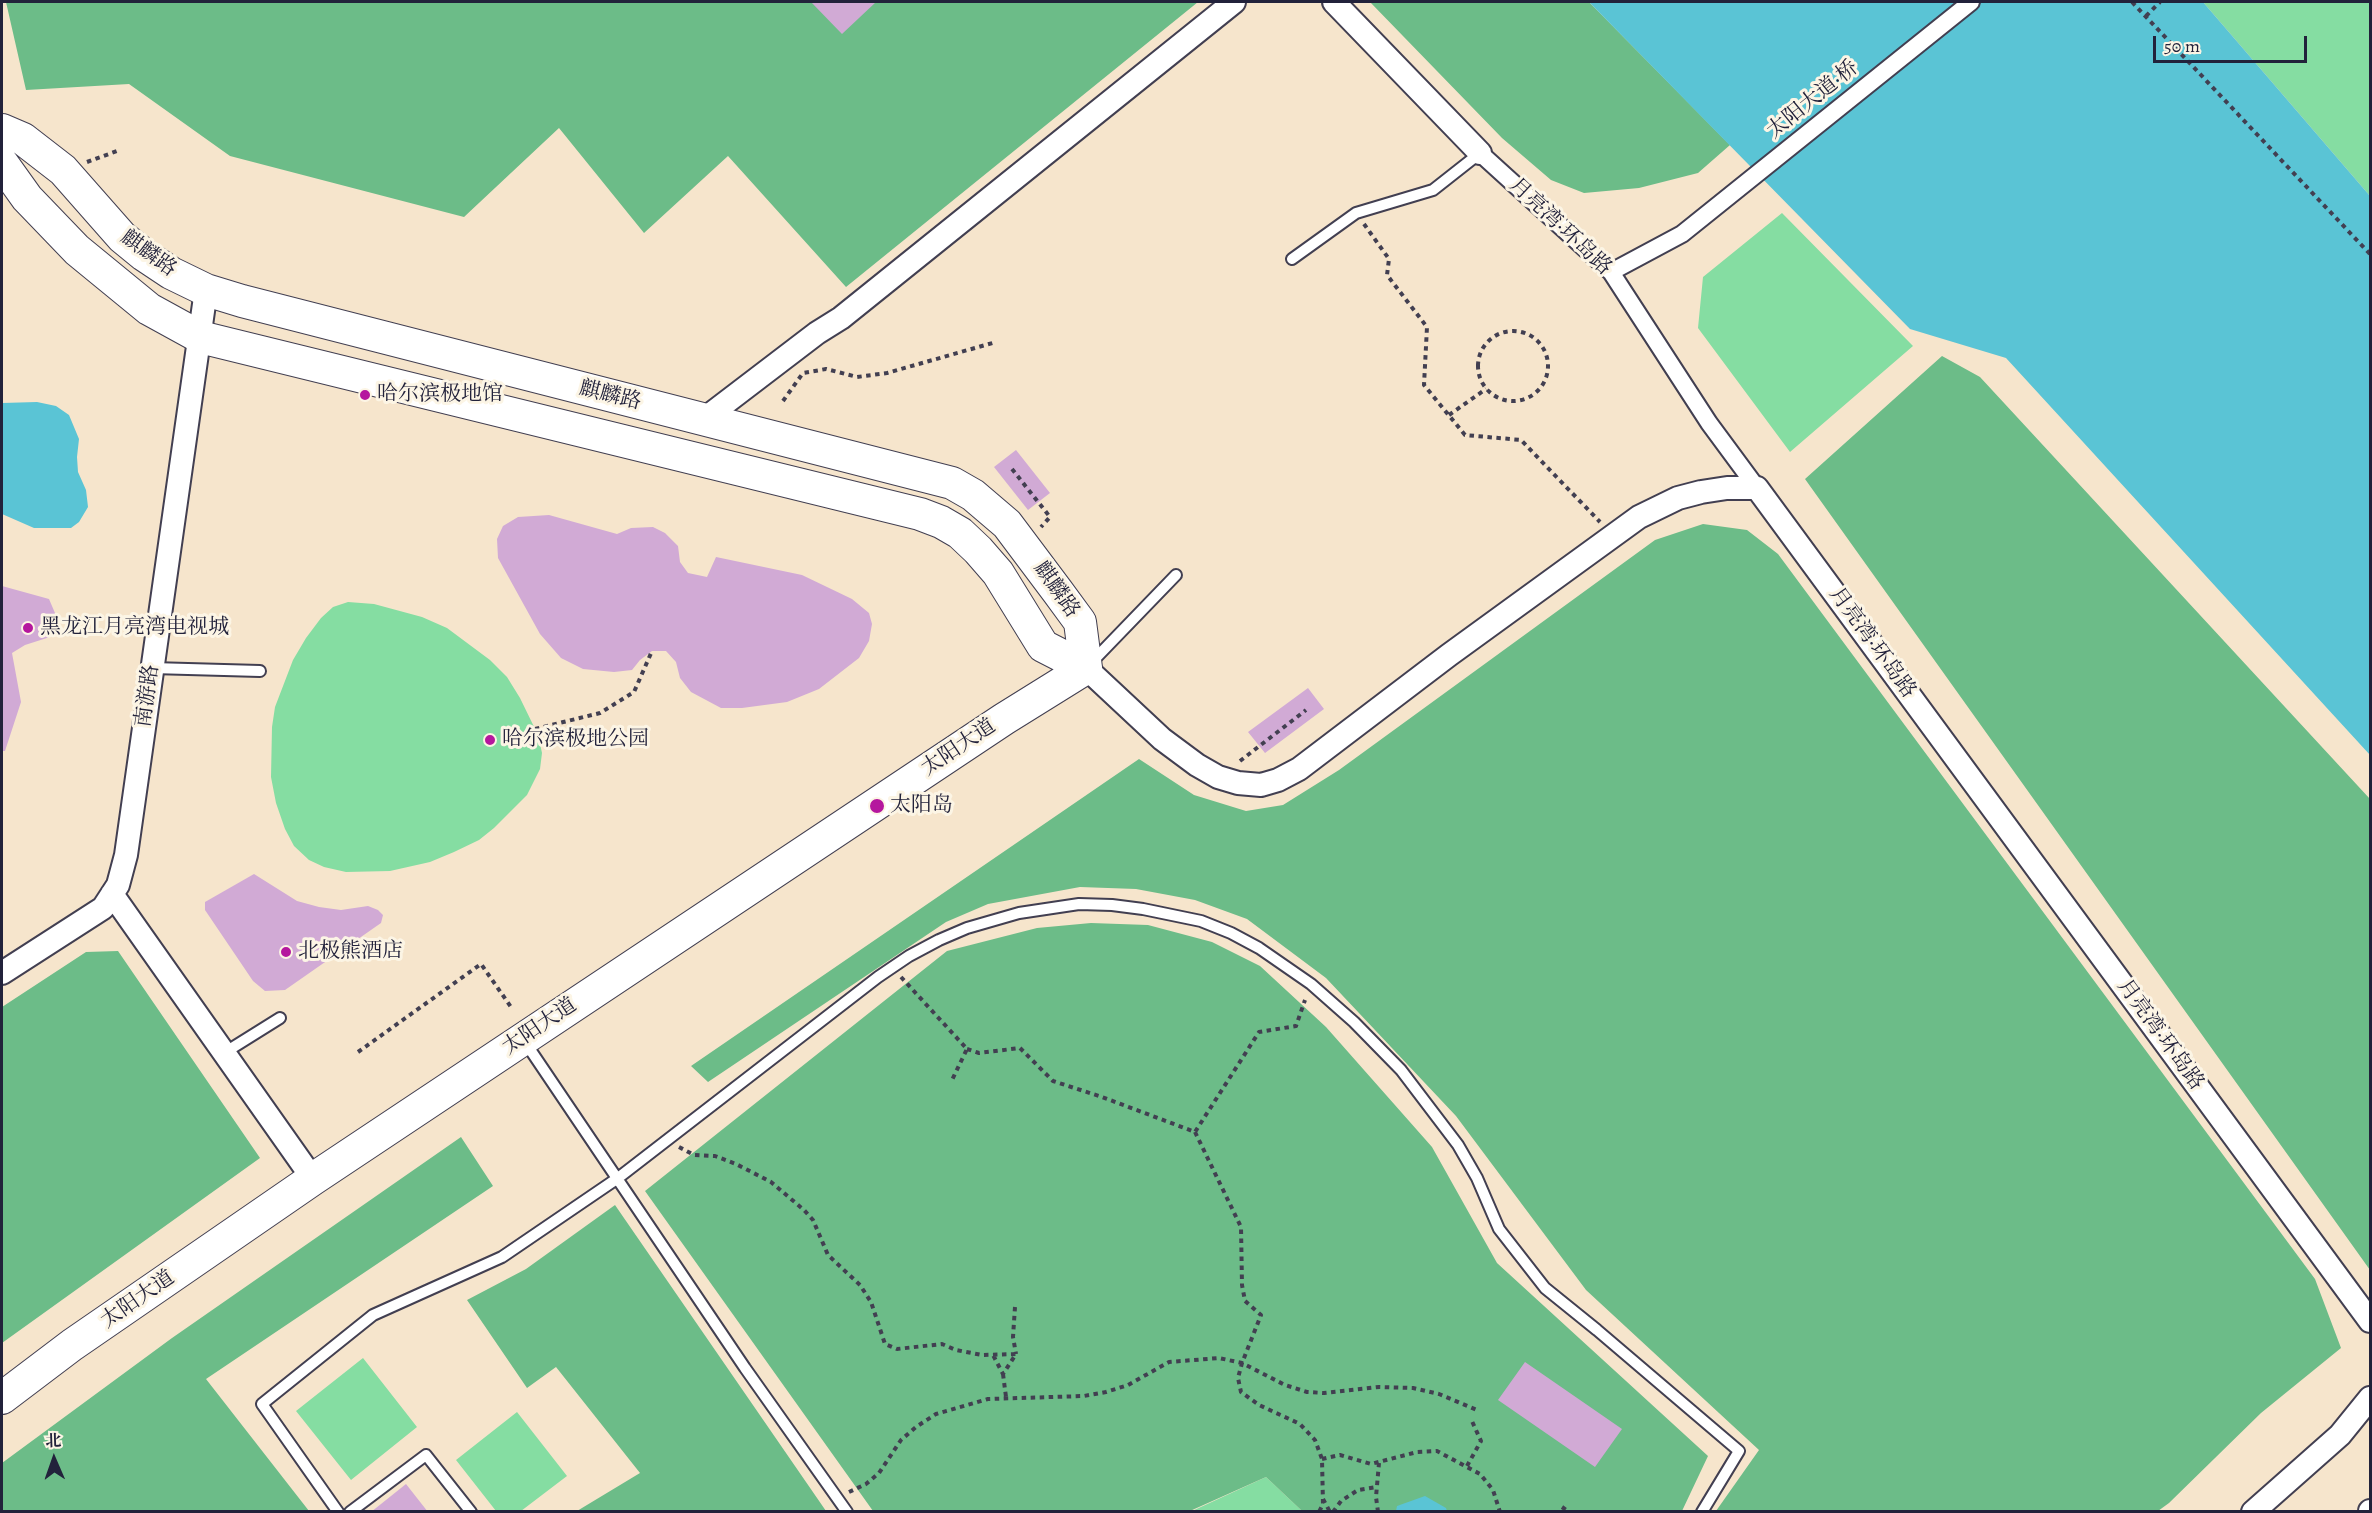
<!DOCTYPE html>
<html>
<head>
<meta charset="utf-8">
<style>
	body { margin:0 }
	#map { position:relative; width:2372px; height:1513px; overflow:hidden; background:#f6e5cc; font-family:Alegreya,"Noto Serif SC",serif }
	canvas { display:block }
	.frame { position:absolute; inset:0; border:3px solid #22223b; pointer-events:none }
	.north { position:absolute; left:24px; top:1429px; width:60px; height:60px; -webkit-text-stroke:4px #fcf5e5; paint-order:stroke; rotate:358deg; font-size:16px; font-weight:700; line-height:24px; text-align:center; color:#22223b }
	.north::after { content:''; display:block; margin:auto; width:21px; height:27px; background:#22223b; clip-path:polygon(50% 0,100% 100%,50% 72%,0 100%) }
	.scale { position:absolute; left:2153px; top:36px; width:154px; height:27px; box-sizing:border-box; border:3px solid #22223b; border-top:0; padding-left:8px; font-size:18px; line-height:21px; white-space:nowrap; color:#22223b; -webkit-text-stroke:4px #fcf5e5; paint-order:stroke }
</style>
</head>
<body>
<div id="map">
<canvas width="2372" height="1513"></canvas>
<div class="frame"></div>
<div class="north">北</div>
<div class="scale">50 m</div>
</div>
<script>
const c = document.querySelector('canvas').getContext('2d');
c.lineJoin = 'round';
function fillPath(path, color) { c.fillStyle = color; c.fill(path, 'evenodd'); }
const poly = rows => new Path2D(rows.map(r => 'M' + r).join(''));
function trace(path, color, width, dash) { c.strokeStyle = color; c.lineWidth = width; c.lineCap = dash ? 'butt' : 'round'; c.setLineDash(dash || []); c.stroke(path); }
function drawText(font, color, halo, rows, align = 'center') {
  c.font = font + ' Alegreya,"Noto Serif SC",serif'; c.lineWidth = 6; c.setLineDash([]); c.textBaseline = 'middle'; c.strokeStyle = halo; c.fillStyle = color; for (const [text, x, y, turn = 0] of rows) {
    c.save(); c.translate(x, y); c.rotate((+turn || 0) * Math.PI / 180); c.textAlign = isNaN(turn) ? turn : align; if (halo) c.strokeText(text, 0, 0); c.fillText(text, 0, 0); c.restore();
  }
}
const green = poly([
	[2203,2,2370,2,2370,196],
	[1782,213,1913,346,1790,452,1698,328,1703,277],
	[348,602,374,604,422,617,447,628,490,660,507,677,520,698,538,735,542,753,540,769,527,795,494,828,479,840,454,852,430,862,390,871,346,872,324,867,309,860,294,846,285,829,276,803,271,777,272,727,275,707,293,660,306,638,321,618,333,607],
	[363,1358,417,1427,351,1480,296,1411],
	[517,1412,567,1476,521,1511,496,1511,456,1460],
	[1266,1477,1302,1511,1190,1512]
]);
const forest = poly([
	[6,2,1198,2,846,287,728,156,644,233,559,128,464,217,230,156,129,84,26,90],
	[1370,2,1589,2,1730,145,1698,173,1639,188,1584,193,1551,180,1502,138],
	[1942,356,1980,377,2370,799,2370,1270,1805,479],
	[1703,524,1747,530,1778,554,2315,1279,2341,1348,2261,1413,2169,1503,2158,1511,1716,1511,1759,1450,1586,1290,1456,1116,1326,978,1247,919,1195,900,1136,889,1080,887,988,904,946,922,708,1082,691,1066,1139,759,1194,795,1246,811,1283,805,1339,770,1655,540],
	[1091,923,1148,925,1212,942,1260,966,1326,1027,1432,1147,1497,1263,1708,1456,1682,1511,1302,1511,1266,1477,1190,1511,873,1511,645,1191,947,951,1037,928],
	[118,951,260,1158,2,1343,2,1007,86,952],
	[461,1137,493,1186,206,1379,309,1511,2,1511,2,1463,172,1338],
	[615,1205,826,1511,577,1511,640,1473,556,1367,527,1388,467,1300,526,1269]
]);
const water = poly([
	[1589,2,2203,2,2370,196,2370,755,2006,358,1910,329],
	[2,403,37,402,56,406,69,415,79,439,77,457,78,472,86,490,88,507,79,522,71,528,34,528,2,514],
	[1425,1496,1446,1508,1447,1511,1396,1511,1397,1506]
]);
const building = poly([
	[811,2,876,2,842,34],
	[1016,450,1050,493,1028,510,994,467],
	[549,515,617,534,631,528,653,527,665,533,678,546,680,562,688,573,707,577,716,557,802,575,852,599,869,613,872,624,869,641,859,658,819,689,787,702,742,708,721,708,691,692,680,678,676,662,666,651,652,651,640,660,632,670,614,672,583,669,561,658,540,634,498,558,497,539,503,526,518,517],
	[2,586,49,599,58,620,50,637,25,645,12,653,21,702,5,751,2,751],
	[1308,688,1324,709,1265,753,1248,732],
	[254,874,297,901,319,907,341,910,368,906,378,910,383,915,381,923,285,990,265,991,253,981,205,910,205,902],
	[1525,1362,1622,1429,1595,1467,1498,1400],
	[406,1484,428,1512,371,1512]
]);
const path = poly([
	[2132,2,2370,254],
	[2146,16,2160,2],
	[87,162,117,151],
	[1364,224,1389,259,1387,275,1427,327,1424,385,1465,435,1521,440,1600,522],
	'1478 366a35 35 0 1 1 70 0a35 35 0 1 1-70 0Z',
	[783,401,803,373,826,369,857,377,887,373,996,342],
	[1449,415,1486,389],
	[1012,469,1050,517,1041,527],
	[535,729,600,713,634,692,652,651],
	[1240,761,1306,710],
	[901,977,967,1049,952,1080],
	[967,1049,979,1053,1020,1048,1053,1081,1102,1097,1195,1132,1259,1032,1296,1026,1305,1000],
	[358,1052,481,964,511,1007],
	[1195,1132,1241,1227,1242,1285,1245,1301,1261,1315,1242,1363,1238,1378,1241,1392,1259,1405,1300,1424,1315,1440,1322,1459,1323,1504,1319,1512],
	[679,1147,694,1155,715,1156,736,1164,771,1182,804,1210,813,1220,828,1255,860,1285,871,1302,885,1344,897,1349,942,1344,956,1350,982,1355,1016,1354,1003,1374,993,1355],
	[1015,1307,1013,1337,1016,1354],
	[1003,1374,1006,1397],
	[1322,1459,1340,1455,1371,1464,1417,1452,1437,1451,1480,1474,1493,1490,1500,1512],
	[1467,1466,1481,1441,1471,1419],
	[849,1492,866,1484,879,1473,901,1440,916,1427,936,1414,988,1399,1084,1396,1106,1392,1128,1385,1169,1362,1219,1358,1242,1363,1285,1385,1307,1392,1324,1393,1379,1387,1413,1388,1439,1394,1477,1410],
	[1323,1499,1330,1512],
	[1562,1507,1569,1512],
	[1333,1512,1341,1501,1358,1490,1377,1487],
	[1378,1512,1376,1497,1379,1463]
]);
const service = poly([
	[1292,259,1356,213,1433,190,1480,153],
	[1090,664,1176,575],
	[152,668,260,671],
	[525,1042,745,1368,847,1512],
	[224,1053,280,1018],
	[338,1512,262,1404,373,1315,502,1257,618,1178,878,977,909,956,939,940,967,928,1019,913,1079,904,1112,905,1143,909,1201,921,1231,933,1259,948,1311,984,1354,1022,1401,1070,1458,1145,1477,1178,1499,1229,1545,1288,1597,1330,1739,1451,1702,1512],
	[350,1512,426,1455,471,1512]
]);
const pedestrian = poly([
	[1480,153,1611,272,1709,423,1757,488],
	[1611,272,1682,234,1971,2]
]);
const minor = poly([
	[1334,2,1480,153],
	[703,420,817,333,841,318,1234,2],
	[1086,668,1162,739,1197,765,1218,777,1238,783,1261,785,1278,780,1299,769,1449,655,1639,517,1678,498,1701,492,1727,488,1757,488,2370,1321],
	[112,894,313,1179],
	[2,973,103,908,118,885,126,855,206,290],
	[2253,1512,2340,1435,2370,1398],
	[2370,1512,2370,1511]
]);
const secondary = poly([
	[2,130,23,139,63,170,122,237,144,255,171,273,206,290,242,301,952,483,973,495,1007,524,1058,592,1080,622,1086,668],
	[2,163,27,198,77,250,149,309,200,337,920,514,941,522,960,533,978,550,998,573,1043,646,1086,668],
	[2,1398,72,1345,313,1179,1004,719,1086,668]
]);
const markers = [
	[365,395,6,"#b5179e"],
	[28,628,6,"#b5179e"],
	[490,740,6,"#b5179e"],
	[877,806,8,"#b5179e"],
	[286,952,6,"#b5179e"]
];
const streetNames = [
	["太阳大道·桥",1813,100,-39],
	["月亮湾·环岛路",1560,227,43],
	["麒麟路",148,254,36],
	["麒麟路",610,396,14],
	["麒麟路",1056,590,55],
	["月亮湾·环岛路",1872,643,54],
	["南游路",148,696,-82],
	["太阳大道",959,748,-34],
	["太阳大道",540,1027,-34],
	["月亮湾·环岛路",2160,1035,54],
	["太阳大道",138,1300,-35]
];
const poiNames = [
	["哈尔滨极地馆",377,395],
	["黑龙江月亮湾电视城",40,628],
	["哈尔滨极地公园",502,740],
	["太阳岛",890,806],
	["北极熊酒店",298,952]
];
fillPath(green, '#85dda2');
fillPath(forest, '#6cbc88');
fillPath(water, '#5ac4d5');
fillPath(building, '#d1aad5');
trace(service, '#423f51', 14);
trace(pedestrian, '#423f51', 20);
trace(minor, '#423f51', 26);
trace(secondary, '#423f51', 34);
trace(path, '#423f51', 4, [4.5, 4.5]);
trace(service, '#fff', 10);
trace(pedestrian, '#fff', 16);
trace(minor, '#fff', 22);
trace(secondary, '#fff', 32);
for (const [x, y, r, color] of markers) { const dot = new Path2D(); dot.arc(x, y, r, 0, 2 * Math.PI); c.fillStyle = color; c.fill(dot); trace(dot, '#fcf5e5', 2); }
drawText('21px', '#22223b', '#fcf5e5', streetNames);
drawText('21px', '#22223b', '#fcf5e5', poiNames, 'left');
</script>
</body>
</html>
